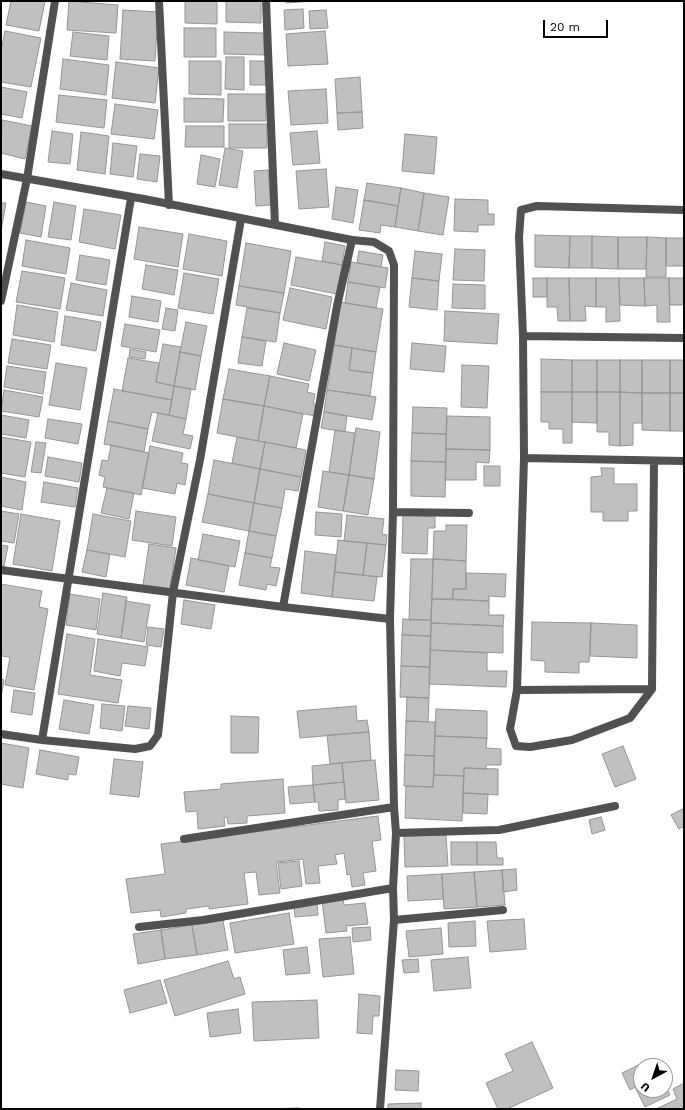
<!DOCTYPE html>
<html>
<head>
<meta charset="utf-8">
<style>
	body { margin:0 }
	#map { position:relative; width:685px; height:1110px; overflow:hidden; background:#fff; font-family:"Work Sans",sans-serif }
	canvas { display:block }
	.frame { position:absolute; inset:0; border:2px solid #000; pointer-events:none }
	.north { position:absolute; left:633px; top:1058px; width:40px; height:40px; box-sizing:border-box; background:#fff; border:1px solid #999; border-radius:50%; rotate:220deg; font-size:11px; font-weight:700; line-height:16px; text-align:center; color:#000 }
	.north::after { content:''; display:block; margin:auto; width:14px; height:18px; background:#000; clip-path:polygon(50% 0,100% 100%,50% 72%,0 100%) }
	.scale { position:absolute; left:543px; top:20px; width:65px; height:18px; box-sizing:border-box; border:2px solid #000; border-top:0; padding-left:5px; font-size:12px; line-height:14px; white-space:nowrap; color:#000; -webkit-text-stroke:3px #fff; paint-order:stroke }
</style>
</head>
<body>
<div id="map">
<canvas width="685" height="1110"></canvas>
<div class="frame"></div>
<div class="north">U</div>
<div class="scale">20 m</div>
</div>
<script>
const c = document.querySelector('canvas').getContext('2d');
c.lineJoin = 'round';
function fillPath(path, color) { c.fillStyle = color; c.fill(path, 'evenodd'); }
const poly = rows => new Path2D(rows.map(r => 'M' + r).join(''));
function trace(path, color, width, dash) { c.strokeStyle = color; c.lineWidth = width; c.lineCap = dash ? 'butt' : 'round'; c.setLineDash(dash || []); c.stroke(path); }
const building = poly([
	[11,1,45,1,39,31,6,25,11,1],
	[69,1,118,5,116,33,67,30,69,1],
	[185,1,217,1,217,24,185,23,185,1],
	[226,1,261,1,261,23,226,22,226,1],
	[286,1,315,1,286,3,286,1],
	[303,9,304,28,285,30,284,10,303,9],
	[123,10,158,12,155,61,120,59,123,10],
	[326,10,328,28,310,29,309,11,326,10],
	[184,28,216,28,216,57,184,57,184,28],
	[5,31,41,38,31,87,1,82,1,51,5,31],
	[325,31,328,64,288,66,286,34,325,31],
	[73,32,109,36,107,60,70,56,73,32],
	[224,32,264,33,264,55,224,54,224,32],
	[226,57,244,57,244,90,225,89,226,57],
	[63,59,109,65,106,95,60,89,63,59],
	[189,61,221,61,221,95,189,94,189,61],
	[250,61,266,61,266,85,250,85,250,61],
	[116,62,159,68,155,103,112,98,116,62],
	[360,77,362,112,337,113,335,79,360,77],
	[1,87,27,92,22,118,1,114,1,87],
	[326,89,328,123,291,125,288,91,326,89],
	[228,94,266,94,266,121,228,121,228,94],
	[59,95,107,100,104,128,56,122,59,95],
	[184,98,224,99,223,122,184,122,184,98],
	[115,104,158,110,154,139,111,134,115,104],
	[362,112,363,128,338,130,337,113,362,112],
	[2,120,32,126,25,159,1,153,2,120],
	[229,124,267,124,267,148,229,148,229,124],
	[186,126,224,126,224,147,185,147,186,126],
	[52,131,73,134,70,164,48,162,52,131],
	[317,131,320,163,293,165,290,133,317,131],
	[81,132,109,136,105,174,77,170,81,132],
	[405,134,437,137,434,174,402,171,405,134],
	[113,143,137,146,133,177,110,174,113,143],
	[225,148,243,151,237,188,219,185,225,148],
	[140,154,160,156,157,182,137,179,140,154],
	[201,155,220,159,215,187,197,184,201,155],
	[326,169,329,207,299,209,296,171,326,169],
	[268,170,271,205,256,206,254,171,268,170],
	[367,183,401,188,398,206,364,200,367,183],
	[336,187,358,190,353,223,332,219,336,187],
	[401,188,424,193,418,231,395,227,401,188],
	[424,193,449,197,443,235,418,231,424,193],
	[455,199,488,200,488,214,494,214,494,225,478,225,478,232,454,231,455,199],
	[364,200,398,206,395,227,381,225,380,233,359,230,364,200],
	[26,202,46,206,41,237,20,233,26,202],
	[54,202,76,206,71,240,48,237,54,202],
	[1,203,6,203,1,231,1,203],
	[84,209,121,215,115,249,79,242,84,209],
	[139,227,183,234,178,267,134,259,139,227],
	[189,234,227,241,222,276,183,269,189,234],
	[535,235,570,236,569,268,535,267,535,235],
	[570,236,592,236,592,268,569,268,570,236],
	[592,236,618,237,618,269,592,268,592,236],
	[618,237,647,237,646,269,618,269,618,237],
	[647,237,666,238,666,277,646,277,647,237],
	[666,238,684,238,684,266,666,266,666,238],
	[26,240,70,248,66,274,22,266,26,240],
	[325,242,345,246,342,265,322,261,325,242],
	[246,243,291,251,284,293,239,286,246,243],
	[455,249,485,250,484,281,453,280,455,249],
	[359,251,383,255,381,267,357,263,359,251],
	[415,251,442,254,439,281,412,278,415,251],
	[80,255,110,260,106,285,76,280,80,255],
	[296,257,342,265,337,294,291,285,296,257],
	[351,262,388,268,385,288,348,282,351,262],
	[146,265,178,270,174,295,142,289,146,265],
	[22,271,65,278,60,309,16,302,22,271],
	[184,273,219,279,213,314,178,308,184,273],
	[412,278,439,281,437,310,409,307,412,278],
	[533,278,547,278,547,297,533,297,533,278],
	[547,278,569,278,570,321,558,321,557,307,547,307,547,278],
	[569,278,596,278,596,307,585,306,586,321,570,321,569,278],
	[596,278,619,278,620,321,606,322,606,307,596,307,596,278],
	[619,278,644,278,645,306,620,305,619,278],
	[644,278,669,278,670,322,657,322,657,305,645,306,644,278],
	[669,278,684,278,684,305,670,305,669,278],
	[348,282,380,287,376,308,345,303,348,282],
	[71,283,107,290,103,316,66,310,71,283],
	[453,284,485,285,485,309,452,308,453,284],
	[239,286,284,293,280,313,236,305,239,286],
	[290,288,332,297,326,329,283,320,290,288],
	[132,296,161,301,158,322,129,317,132,296],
	[340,302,383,309,376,352,334,345,340,302],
	[17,305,58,312,54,342,13,335,17,305],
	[166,308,178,310,175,331,162,329,166,308],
	[247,308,280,313,276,342,242,337,247,308],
	[445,311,499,314,497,344,444,341,445,311],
	[65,316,101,322,96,351,61,345,65,316],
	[186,322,207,326,201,356,180,352,186,322],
	[125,324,160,330,156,352,121,346,125,324],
	[242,337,266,341,262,366,238,363,242,337],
	[12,339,51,345,47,369,8,363,12,339],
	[284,343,316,350,309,381,277,374,284,343],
	[412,343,446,346,444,372,410,369,412,343],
	[163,344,181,347,174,386,156,382,163,344],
	[334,345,352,348,349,370,373,373,370,396,327,390,334,345],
	[352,348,376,352,373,373,349,370,352,348],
	[130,349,146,352,145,359,129,357,130,349],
	[180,352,201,356,195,390,174,386,180,352],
	[128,358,159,363,156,382,174,386,172,400,122,391,128,358],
	[541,359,572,360,572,392,541,392,541,359],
	[572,360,597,360,597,392,572,392,572,360],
	[597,360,620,360,620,392,597,392,597,360],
	[620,360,642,360,642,393,620,392,620,360],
	[642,360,670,360,670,393,642,393,642,360],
	[670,360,684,360,684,393,670,393,670,360],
	[56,363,87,368,80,410,49,405,56,363],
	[462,365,489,366,487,408,461,407,462,365],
	[7,366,46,372,43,394,4,387,7,366],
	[229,369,270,376,264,406,223,399,229,369],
	[270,376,309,384,307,392,315,394,313,404,318,405,315,416,264,406,270,376],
	[174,386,191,389,186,419,169,415,174,386],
	[114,389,172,400,169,415,152,412,148,429,108,421,114,389],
	[4,390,43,397,39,417,1,411,4,390],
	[327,390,376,397,372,420,324,412,327,390],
	[541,392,572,392,572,443,563,443,563,429,549,429,549,422,541,422,541,392],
	[572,392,597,392,597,423,572,422,572,392],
	[597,392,620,392,620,446,609,445,609,432,597,432,597,392],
	[620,392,642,393,642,423,633,423,633,445,620,446,620,392],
	[642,393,670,393,670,431,642,430,642,393],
	[670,393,684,393,684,431,670,431,670,393],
	[223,399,264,406,258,441,217,433,223,399],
	[264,406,303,414,296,448,258,441,264,406],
	[413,407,447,408,446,434,412,433,413,407],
	[324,412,347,416,345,432,321,428,324,412],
	[158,413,186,419,183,434,193,436,190,449,152,441,158,413],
	[1,415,29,420,26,438,1,434,1,415],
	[447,416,490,417,490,450,446,449,447,416],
	[48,419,82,424,78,444,45,438,48,419],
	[108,421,148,429,144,452,104,444,108,421],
	[356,428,380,432,374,479,349,475,356,428],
	[335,430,355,433,349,475,329,472,335,430],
	[412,433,446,434,446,462,411,461,412,433],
	[1,437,31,442,25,477,1,473,1,437],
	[237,437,265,442,260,469,232,463,237,437],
	[36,442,46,443,41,473,31,472,36,442],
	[265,442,306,450,301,477,260,469,265,442],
	[111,445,149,453,141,495,103,487,105,477,99,475,102,460,108,461,111,445],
	[150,446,183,453,181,463,188,464,185,485,177,483,175,494,142,488,150,446],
	[446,449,490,450,489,463,476,462,476,480,445,480,446,449],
	[48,457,82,463,79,482,45,476,48,457],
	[214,460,260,469,254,503,208,494,214,460],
	[411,461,446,462,445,497,411,496,411,461],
	[484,466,500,466,500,486,484,486,484,466],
	[601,468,614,468,614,484,637,484,637,511,628,511,628,521,603,521,603,512,591,512,591,477,602,476,601,468],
	[260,469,301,477,298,491,285,489,282,508,254,503,260,469],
	[323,471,349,475,343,511,318,507,323,471],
	[349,475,374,479,368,515,343,511,349,475],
	[1,477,26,482,22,510,1,506,1,477],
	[44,482,78,488,75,507,41,502,44,482],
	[107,488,134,493,129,519,101,513,107,488],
	[208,494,254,503,249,531,202,522,208,494],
	[254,503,282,508,276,536,249,531,254,503],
	[1,511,19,514,14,543,1,541,1,511],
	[136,511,176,517,172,546,132,540,136,511],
	[316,512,342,514,341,537,315,535,316,512],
	[21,514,60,521,52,571,13,564,21,514],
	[93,514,131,521,125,557,87,550,93,514],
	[347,515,384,519,382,534,387,535,386,545,344,541,347,515],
	[403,515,435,517,435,528,428,528,427,554,402,553,403,515],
	[446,525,467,525,466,561,433,559,434,531,446,531,446,525],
	[249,531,276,536,272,558,245,553,249,531],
	[203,534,240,541,235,567,198,560,203,534],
	[338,540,367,543,363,575,335,572,338,540],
	[367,543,386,545,382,577,363,575,367,543],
	[149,544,176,548,170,589,143,585,149,544],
	[1,545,8,546,4,567,1,566,1,545],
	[87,550,110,554,106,577,82,572,87,550],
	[305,551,336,555,332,597,301,593,305,551],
	[245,553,272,558,270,567,280,568,276,586,267,584,266,590,239,585,245,553],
	[191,558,229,566,224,592,186,585,191,558],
	[411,559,433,559,431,620,409,620,411,559],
	[433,559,466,561,466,589,453,589,453,599,432,599,433,559],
	[335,572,377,577,374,601,332,597,335,572],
	[466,573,506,574,505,597,489,596,489,601,453,599,453,589,466,589,466,573],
	[1,584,42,591,39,607,48,609,34,690,5,685,10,657,1,656,1,658,1,584],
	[103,593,127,597,121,638,97,634,103,593],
	[70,594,100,599,96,630,66,625,70,594],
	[432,599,489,601,489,615,504,615,503,626,431,623,432,599],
	[184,600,215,605,211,629,181,624,184,600],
	[126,601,150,605,144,642,121,638,126,601],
	[403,619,431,620,431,636,402,635,403,619],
	[532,622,591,623,589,662,579,662,579,673,545,672,545,661,531,660,532,622],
	[431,623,503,626,503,653,430,650,431,623],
	[591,623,637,625,637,658,590,656,591,623],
	[148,627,164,629,161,647,146,645,148,627],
	[67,634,95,639,90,675,122,680,118,703,58,694,67,634],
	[402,635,431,636,430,667,401,666,402,635],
	[98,639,148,647,145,666,122,663,120,676,94,671,98,639],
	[430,650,487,653,487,671,507,671,506,687,429,684,430,650],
	[401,666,430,667,429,698,400,697,401,666],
	[1,679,4,680,1,697,1,679],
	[14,690,35,693,32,715,11,712,14,690],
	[407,697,429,698,428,722,406,721,407,697],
	[64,700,94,705,89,734,59,729,64,700],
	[102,704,125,706,122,731,100,728,102,704],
	[128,706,151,708,149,729,125,726,128,706],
	[356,706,357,721,367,720,369,732,300,738,297,711,356,706],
	[436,709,487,711,487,738,435,736,436,709],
	[231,716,259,717,258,753,231,753,231,716],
	[406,721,435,722,434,756,405,755,406,721],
	[369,732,371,760,330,764,327,735,369,732],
	[435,736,487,738,486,748,501,749,501,765,486,765,486,769,464,768,464,776,434,775,435,736],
	[1,743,29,748,23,788,1,784,1,743],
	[623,746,636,779,615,787,602,754,623,746],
	[40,750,79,757,76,775,68,774,68,780,36,774,40,750],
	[405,755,434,756,433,787,404,786,405,755],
	[114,759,143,762,139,797,110,794,114,759],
	[375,760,379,800,346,803,342,763,375,760],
	[342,763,344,782,313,785,312,766,342,763],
	[464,768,498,769,498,795,463,793,464,768],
	[434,775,464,776,462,821,405,818,406,786,433,787,434,775],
	[283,779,285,813,247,816,247,823,228,824,227,817,224,818,225,826,198,829,197,811,186,812,184,792,221,789,221,784,283,779],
	[344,782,345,799,338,800,338,810,319,811,318,802,315,802,313,785,344,782],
	[313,785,315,802,290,804,288,787,313,785],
	[463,793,488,794,487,814,463,813,463,793],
	[684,808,684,826,679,829,671,815,684,808],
	[378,816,381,840,372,841,376,871,363,873,365,885,352,887,350,874,347,875,344,853,335,855,337,864,318,866,320,883,306,884,303,859,276,862,280,893,259,895,256,872,244,873,248,904,209,909,209,906,186,909,186,913,161,917,160,910,131,913,126,879,165,874,161,844,378,816],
	[601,817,605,830,592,834,589,820,601,817],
	[446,835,448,866,405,867,404,836,446,835],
	[451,842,477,842,477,865,451,865,451,842],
	[477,842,496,842,497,858,503,858,503,865,477,865,477,842],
	[299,861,302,886,281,889,278,863,299,861],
	[516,869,517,890,503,892,502,870,516,869],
	[502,870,505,905,477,907,474,872,502,870],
	[474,872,477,907,444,909,442,874,474,872],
	[442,874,443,899,408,901,407,876,442,874],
	[343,899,344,905,365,903,368,924,346,926,347,931,326,933,322,901,343,899],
	[317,903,318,915,295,917,294,906,317,903],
	[289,913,294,944,235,953,230,923,289,913],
	[524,919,526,949,490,952,487,921,524,919],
	[223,920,228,950,197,955,192,925,223,920],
	[475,921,476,946,449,947,448,923,475,921],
	[192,925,197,955,165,959,161,930,192,925],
	[370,927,371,940,353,942,352,928,370,927],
	[441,928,443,954,409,957,406,931,441,928],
	[161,930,165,959,138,964,133,934,161,930],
	[350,937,354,974,323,977,319,939,350,937],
	[307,947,310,973,286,975,283,950,307,947],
	[468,957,471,988,434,991,431,960,468,957],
	[418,959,419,972,404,973,402,960,418,959],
	[228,961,234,979,240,977,245,994,175,1016,164,980,228,961],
	[160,980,167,1003,130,1013,124,990,160,980],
	[359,994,380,996,379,1016,373,1016,372,1034,357,1033,359,994],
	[317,1000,319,1038,254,1041,252,1002,317,1000],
	[238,1009,241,1033,210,1037,207,1013,238,1009],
	[532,1042,553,1088,507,1109,498,1109,486,1083,513,1071,505,1054,532,1042],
	[651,1059,655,1066,641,1066,641,1090,665,1090,665,1085,670,1095,645,1107,635,1087,630,1090,622,1073,651,1059],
	[396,1070,419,1071,418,1091,395,1090,396,1070],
	[684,1083,684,1109,656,1109,677,1099,673,1089,684,1083],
	[421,1103,421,1109,388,1109,388,1104,421,1103],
	[299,1108,299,1109,265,1109,299,1108]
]);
const street = poly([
	[159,1,169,205],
	[266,1,275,225],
	[1,174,144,199,352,240,374,242,389,251,394,265,393,512,390,619,394,807,396,833,393,888,394,920,380,1109],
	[1,301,27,179,55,1],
	[523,336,684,338],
	[524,458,684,461],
	[393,512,469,513],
	[1,570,283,607,390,619],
	[283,607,337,306,352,240],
	[652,689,630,718,572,740,530,747,516,746,510,729,517,690,524,458,523,336,519,237,521,210,537,206,684,210],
	[517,690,652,689,654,461],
	[1,734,42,740,135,749,150,746,158,735,173,592,200,460,241,219],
	[42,740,131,198],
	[396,833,499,830,615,806],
	[184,839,394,807],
	[394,920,503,910],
	[139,927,203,920,393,888]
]);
fillPath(building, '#c0c0c0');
trace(building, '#959595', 1);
trace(street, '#515151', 8);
</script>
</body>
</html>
